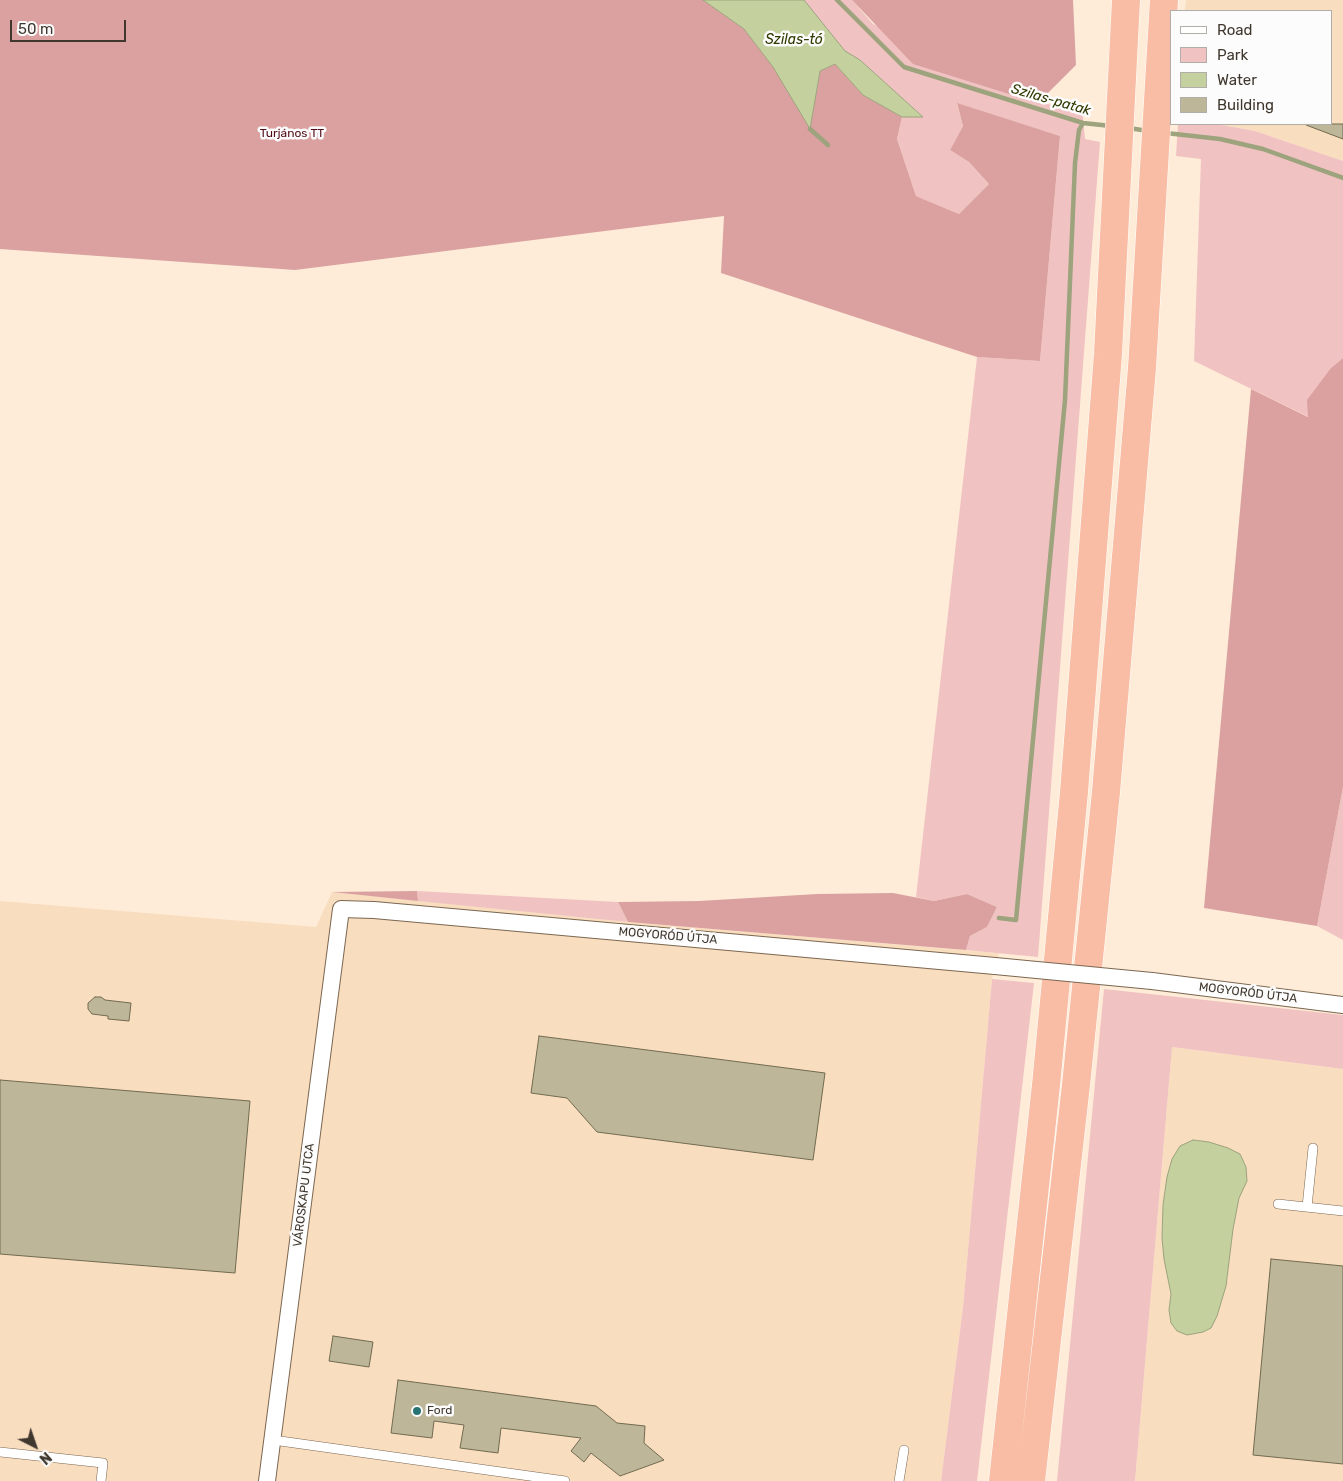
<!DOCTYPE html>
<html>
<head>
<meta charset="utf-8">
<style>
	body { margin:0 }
	#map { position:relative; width:1343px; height:1481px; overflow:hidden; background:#feecd8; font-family:Rubik,sans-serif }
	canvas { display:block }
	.legend { position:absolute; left:1170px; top:10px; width:162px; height:115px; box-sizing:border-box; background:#fcfcfc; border:1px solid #b1aeaa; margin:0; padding:6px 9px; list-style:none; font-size:15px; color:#40382e }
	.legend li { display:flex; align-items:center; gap:10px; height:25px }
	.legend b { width:25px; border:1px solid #b1aeaa }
	.north { position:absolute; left:10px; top:1421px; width:50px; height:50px; -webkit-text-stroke:4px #fcfcfc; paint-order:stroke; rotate:139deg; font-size:14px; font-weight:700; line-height:20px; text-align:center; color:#40382e }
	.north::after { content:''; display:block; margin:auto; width:18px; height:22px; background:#40382e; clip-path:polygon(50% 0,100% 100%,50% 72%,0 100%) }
	.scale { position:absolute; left:10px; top:20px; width:116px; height:22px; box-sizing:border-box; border:2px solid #40382e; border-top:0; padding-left:6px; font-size:15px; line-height:18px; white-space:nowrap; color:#40382e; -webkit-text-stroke:4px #fcfcfc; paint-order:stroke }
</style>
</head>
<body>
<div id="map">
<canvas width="1343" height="1481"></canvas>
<ul class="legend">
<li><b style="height:6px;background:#fff"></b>Road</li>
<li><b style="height:14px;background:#f1c2c2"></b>Park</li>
<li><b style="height:14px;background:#c4d19f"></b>Water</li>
<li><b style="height:14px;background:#beb699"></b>Building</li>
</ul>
<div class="north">N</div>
<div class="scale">50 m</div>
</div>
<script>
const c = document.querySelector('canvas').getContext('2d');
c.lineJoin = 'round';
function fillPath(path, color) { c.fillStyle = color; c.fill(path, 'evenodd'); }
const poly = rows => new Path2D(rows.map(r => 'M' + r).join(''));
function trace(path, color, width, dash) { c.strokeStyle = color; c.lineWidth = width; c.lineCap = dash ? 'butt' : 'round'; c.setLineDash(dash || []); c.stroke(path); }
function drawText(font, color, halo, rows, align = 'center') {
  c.font = font + ' Rubik,sans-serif'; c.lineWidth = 5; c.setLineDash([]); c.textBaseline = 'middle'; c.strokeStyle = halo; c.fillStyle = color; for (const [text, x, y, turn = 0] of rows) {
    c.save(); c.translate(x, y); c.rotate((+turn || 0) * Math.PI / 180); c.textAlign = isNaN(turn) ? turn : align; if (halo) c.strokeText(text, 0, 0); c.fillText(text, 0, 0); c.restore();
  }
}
const built = poly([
	[1186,0,1343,0,1343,161,1255,131,1216,124,1332,124,1332,11,1185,11],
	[332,892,628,922,999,953,992,979,963,1307,941,1481,0,1481,0,901,316,927],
	[1172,1047,1343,1069,1343,1481,1135,1481]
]);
const green = poly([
	[804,0,852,0,873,24,1038,103,1082,108,1085,139,1100,142,1038,957,966,950,970,936,987,927,997,907,967,894,934,901,916,897,977,357,1040,361,1060,136,957,104,963,126,950,150,969,162,989,184,959,214,916,196,897,139,902,117,923,117,860,60,845,51],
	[1178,124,1216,124,1255,131,1343,161,1343,358,1331,368,1309,417,1194,361,1201,159,1176,156],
	[1343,787,1343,940,1317,926],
	[417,891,618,902,628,922,418,901],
	[992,979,1034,983,977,1481,941,1481,963,1307],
	[1104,989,1343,1015,1343,1069,1172,1047,1135,1481,1057,1481]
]);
const forest = poly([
	[0,0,703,0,744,29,773,67,810,128,820,71,835,64,863,95,902,117,897,139,916,196,959,214,989,184,969,162,950,150,963,126,957,103,1060,136,1040,361,977,357,721,273,724,216,295,270,0,249],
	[852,0,1073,0,1076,65,1038,103,913,64],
	[1343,358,1343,787,1317,926,1204,908,1251,389,1308,417,1307,400,1331,368],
	[417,891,418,901,332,892],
	[893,893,934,901,967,894,997,907,987,927,970,936,966,950,628,922,618,902,699,901,817,894]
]);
const water = poly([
	[703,0,804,0,845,51,860,60,923,117,902,117,863,95,835,64,820,71,810,129,773,67,744,29,703,0],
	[1193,1140,1209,1142,1228,1148,1240,1154,1246,1167,1247,1181,1239,1198,1233,1229,1226,1286,1217,1316,1211,1328,1203,1332,1187,1335,1177,1331,1171,1323,1169,1310,1171,1294,1164,1259,1162,1238,1163,1205,1167,1177,1172,1159,1180,1146,1193,1140]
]);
const stream = poly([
	[837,0,904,67,1083,123,1111,126],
	[1129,128,1148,131],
	[810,129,828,145],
	[1166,133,1220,139,1263,149,1343,178],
	[999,918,1016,920,1065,400,1075,163,1079,130,1083,123]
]);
const building = poly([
	[1306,124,1343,124,1343,139,1306,125,1306,124],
	[95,997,101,997,105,1000,131,1003,129,1021,108,1019,108,1016,92,1014,88,1009,88,1003,95,997],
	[539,1036,825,1073,813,1160,597,1132,567,1098,531,1093,539,1036],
	[0,1080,250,1101,235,1273,0,1254,0,1080],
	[1271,1259,1343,1266,1343,1464,1253,1455,1271,1259],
	[333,1336,373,1342,369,1367,329,1361,333,1336],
	[398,1380,596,1406,617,1423,645,1426,644,1443,664,1460,620,1476,591,1453,584,1462,571,1451,581,1438,501,1428,498,1453,460,1448,464,1425,434,1421,432,1438,391,1433,398,1380]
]);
const service = poly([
	[1278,1204,1343,1211],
	[1307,1207,1313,1148],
	[273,1440,565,1481],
	[0,1452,103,1463,101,1481],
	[899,1481,904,1450]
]);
const minor = poly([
	[1152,981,1343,1005],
	[267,1481,341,909,374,910,995,966]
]);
const motorway = poly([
	[1003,1481,1046,1085,1074,792,1108,354,1126,0],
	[1031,1481,1076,1085,1106,792,1142,368,1164,0]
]);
const minorBridge = poly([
	[995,966,1152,981]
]);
const markers = [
	[417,1411,5,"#287374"]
];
const parkNames = [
	["Turjános TT",292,134]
];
const streetNames = [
	["MOGYORÓD ÚTJA",668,936,5],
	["MOGYORÓD ÚTJA",1248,993,7],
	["VÁROSKAPU UTCA",304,1195,-83]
];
const poiNames = [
	["Ford",427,1411]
];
const waterNames = [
	["Szilas-tó",794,40],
	["Szilas-patak",1051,100,16]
];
fillPath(built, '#f9ddbf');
fillPath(green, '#f1c2c2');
fillPath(forest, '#daa1a0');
fillPath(water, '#c4d19f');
trace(water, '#9ca37d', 1);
trace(stream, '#9ca37d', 4.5);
fillPath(building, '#beb699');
trace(building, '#726b50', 1);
trace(service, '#7b6751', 10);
trace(minor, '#7b6751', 18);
trace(motorway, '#fff', 29);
trace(service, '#fff', 9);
trace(minor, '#fff', 16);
trace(motorway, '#f8bda4', 28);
trace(minorBridge, '#7b6751', 18, []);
trace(minorBridge, '#fff', 16);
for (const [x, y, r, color] of markers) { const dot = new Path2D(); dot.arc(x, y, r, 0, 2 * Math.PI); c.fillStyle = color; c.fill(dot); trace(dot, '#fcfcfc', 2); }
drawText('12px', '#500c16', '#fcfcfc', parkNames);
drawText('12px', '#40382e', '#fcfcfc', streetNames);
drawText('12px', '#40382e', '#fcfcfc', poiNames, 'left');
drawText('italic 14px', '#303a00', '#fcfcfc', waterNames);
</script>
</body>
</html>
